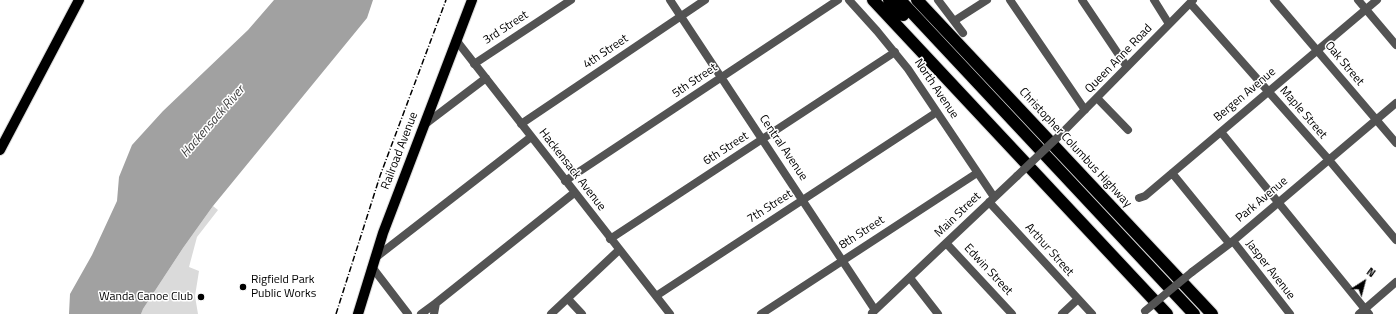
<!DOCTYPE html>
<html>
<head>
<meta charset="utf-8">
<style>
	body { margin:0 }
	#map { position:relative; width:1396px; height:314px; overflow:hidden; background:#fff; font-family:"Titillium Web",sans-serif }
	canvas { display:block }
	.north { position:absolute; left:1344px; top:262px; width:40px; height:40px; -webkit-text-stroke:3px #fff; paint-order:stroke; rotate:36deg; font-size:11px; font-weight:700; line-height:16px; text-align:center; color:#000 }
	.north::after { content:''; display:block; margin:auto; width:14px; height:18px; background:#000; clip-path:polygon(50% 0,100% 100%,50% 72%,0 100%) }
</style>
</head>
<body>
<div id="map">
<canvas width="1396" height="314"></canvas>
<div class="north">N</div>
</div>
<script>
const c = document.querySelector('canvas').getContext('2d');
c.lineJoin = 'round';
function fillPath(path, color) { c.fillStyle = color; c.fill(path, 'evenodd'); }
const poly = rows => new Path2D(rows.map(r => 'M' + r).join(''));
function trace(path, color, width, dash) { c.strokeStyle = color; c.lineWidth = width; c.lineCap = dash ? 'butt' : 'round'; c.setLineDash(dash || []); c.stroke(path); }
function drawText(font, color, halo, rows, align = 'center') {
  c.font = font + ' "Titillium Web",sans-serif'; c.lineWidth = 3; c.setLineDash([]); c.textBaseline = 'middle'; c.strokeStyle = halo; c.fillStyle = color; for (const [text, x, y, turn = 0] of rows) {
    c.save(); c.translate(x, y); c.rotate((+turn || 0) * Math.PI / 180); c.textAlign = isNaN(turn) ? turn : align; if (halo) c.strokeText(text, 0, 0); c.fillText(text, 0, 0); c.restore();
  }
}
const green = poly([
	[213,206,218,210,197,237,189,267,199,271,195,296,198,314,141,314,143,309,183,248]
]);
const water = poly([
	[274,0,373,0,367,18,213,206,183,248,143,309,141,314,69,314,70,294,92,255,117,201,119,177,132,145,163,111,248,30]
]);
const minor = poly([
	[670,0,875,310],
	[849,0,877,31,908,69,994,197],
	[938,0,963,33],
	[1010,0,1085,110],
	[1082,0,1127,67],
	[1154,0,1169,24],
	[1274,0,1396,143],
	[1358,0,1396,45],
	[1190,3,1329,160,1396,240],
	[954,21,987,0],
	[456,40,670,314],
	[474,64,571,0],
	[1097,98,1128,130],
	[521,124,705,0],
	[424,125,486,78],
	[1221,132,1369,314],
	[1061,134,1193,0],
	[1172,173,1229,243],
	[565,181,838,0],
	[1139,198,1145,196,1377,0],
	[989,202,1092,314],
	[610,239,895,52],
	[1233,241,1290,314],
	[946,243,1012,314],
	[375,258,531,137],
	[372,267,408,314],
	[1192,272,1233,241,1396,103],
	[910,278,938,314],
	[656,296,937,112],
	[568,299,582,314],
	[872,313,1017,176],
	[421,314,436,303],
	[434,314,436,303,574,193],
	[551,314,619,250],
	[761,314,977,173],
	[1062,314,1078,299],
	[1359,314,1396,282]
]);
const major = poly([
	[0,150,79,0],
	[358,314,383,233,472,0]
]);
const highway = poly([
	[873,0,1167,314],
	[889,0,903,15],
	[900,0,1194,314],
	[917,0,1212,314]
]);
const rail = poly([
	[336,314,380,176,446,0]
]);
const minorBridge = poly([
	[1017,176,1061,134],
	[1145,311,1192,272]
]);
const markers = [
	[243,287,4,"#000"],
	[201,297,4,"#000"]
];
const streetNames = [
	["3rd Street",506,28,-33],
	["4th Street",606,52,-34],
	["Queen Anne Road",1119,59,-46],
	["Oak Street",1344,64,50],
	["5th Street",695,81,-34],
	["North Avenue",936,89,56],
	["Bergen Avenue",1245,95,-40],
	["Maple Street",1303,113,49],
	["Central Avenue",783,148,56],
	["Christopher Columbus Highway",1075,148,47],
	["6th Street",726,149,-33],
	["Railroad Avenue",400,151,-69],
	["Hackensack Avenue",572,170,52],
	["Park Avenue",1262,200,-40],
	["7th Street",770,207,-33],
	["Main Street",958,215,-44],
	["8th Street",862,233,-33],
	["Arthur Street",1049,250,48],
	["Edwin Street",988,270,47],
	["Jasper Avenue",1270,270,52]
];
const poiNames = [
	["Rigfield Park",251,280],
	["Public Works",251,294],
	["Wanda Canoe Club",193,297,"right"]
];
const waterNames = [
	["Hackensack River",213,122,-49]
];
fillPath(green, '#dadada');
fillPath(water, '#a1a1a1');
trace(major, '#dbdbdb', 12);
trace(highway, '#dbdbdb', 14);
trace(minor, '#535353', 8);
trace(major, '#000', 10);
trace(highway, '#000', 12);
trace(rail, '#000', 1.5, [6, 2, 1, 2]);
trace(minorBridge, '#535353', 8);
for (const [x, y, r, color] of markers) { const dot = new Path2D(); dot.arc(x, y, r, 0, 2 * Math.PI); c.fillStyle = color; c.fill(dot); trace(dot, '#fff', 1.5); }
drawText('12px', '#000', '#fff', streetNames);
drawText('12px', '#000', '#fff', poiNames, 'left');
drawText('italic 13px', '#424242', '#fff', waterNames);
</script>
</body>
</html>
